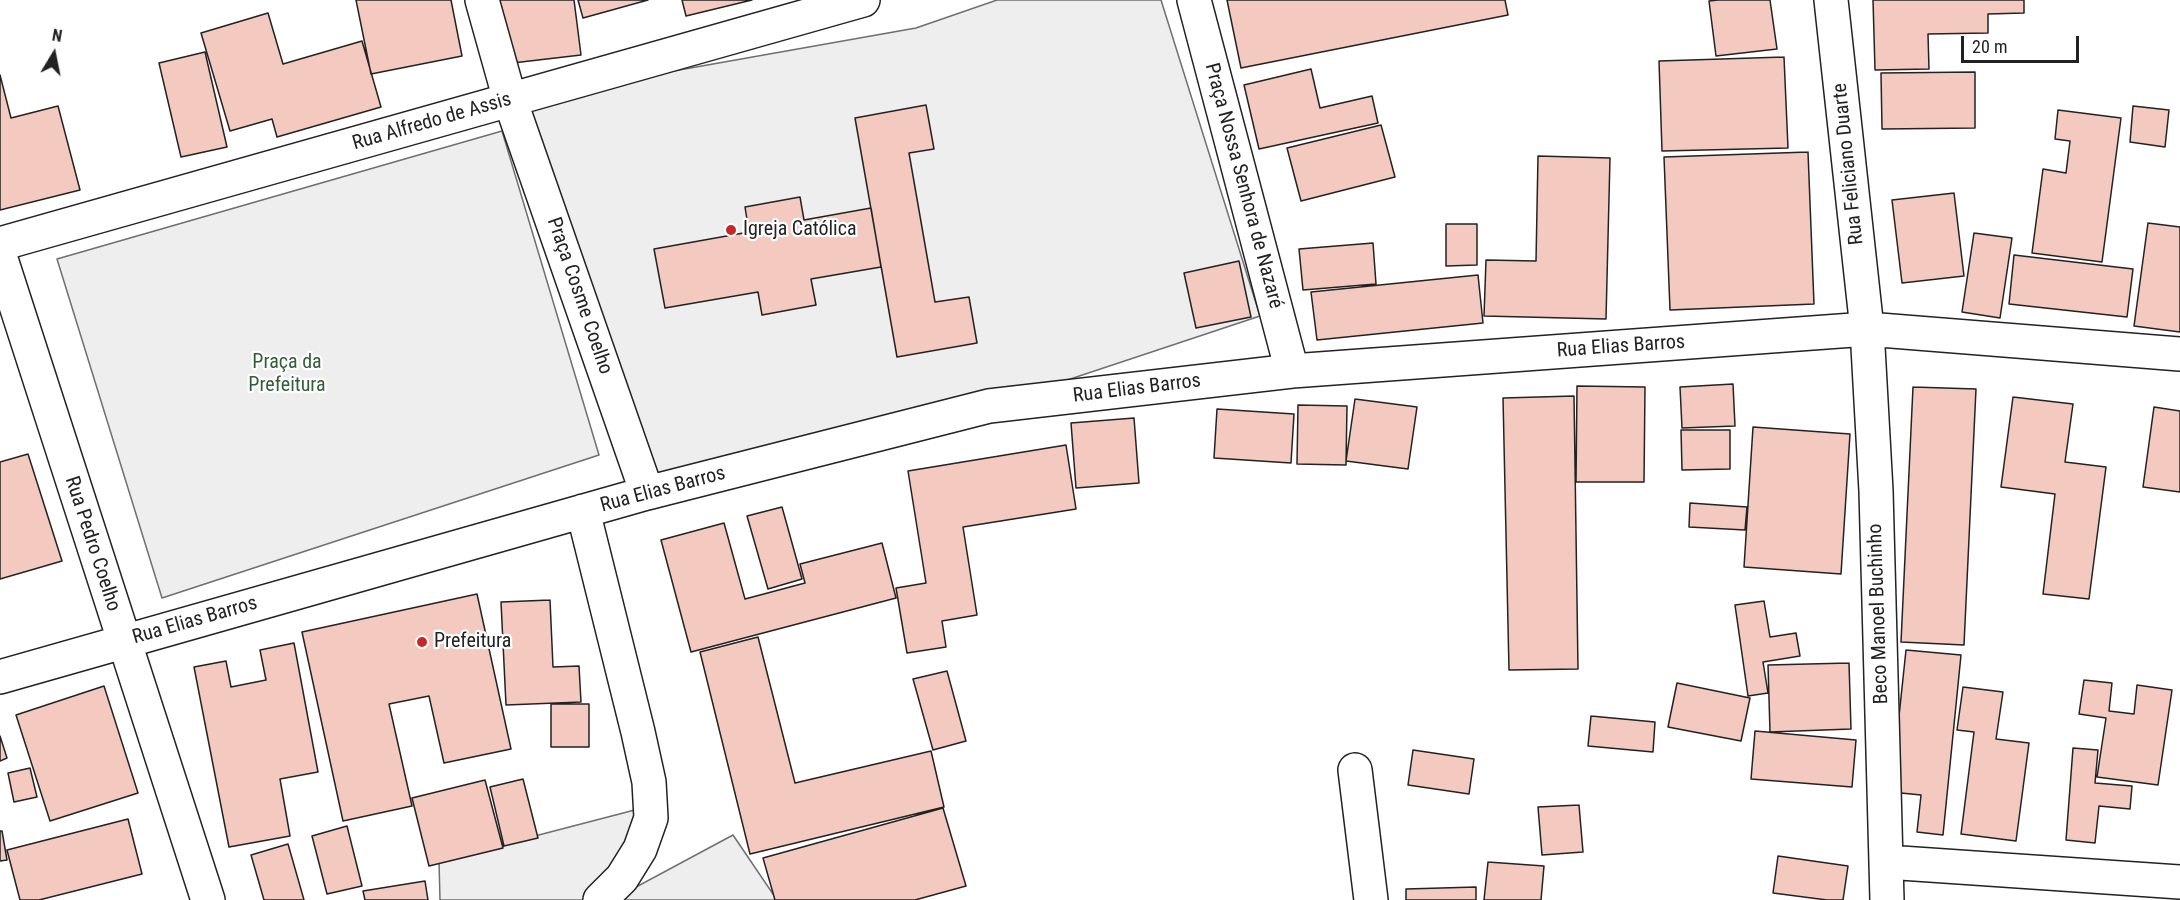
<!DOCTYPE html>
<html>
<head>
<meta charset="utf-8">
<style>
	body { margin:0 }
	#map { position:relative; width:2180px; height:900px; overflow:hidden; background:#fff; font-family:"Roboto Condensed",sans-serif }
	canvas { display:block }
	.north { position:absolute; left:24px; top:24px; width:60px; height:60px; -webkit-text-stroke:4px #fff; paint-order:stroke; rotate:10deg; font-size:16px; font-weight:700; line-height:24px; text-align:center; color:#222 }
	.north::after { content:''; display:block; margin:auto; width:21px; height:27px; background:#222; clip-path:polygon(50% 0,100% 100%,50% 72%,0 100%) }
	.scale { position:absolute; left:1961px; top:36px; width:118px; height:27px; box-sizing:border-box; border:3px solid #222; border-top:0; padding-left:8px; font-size:18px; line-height:21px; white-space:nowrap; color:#222; -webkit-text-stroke:4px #fff; paint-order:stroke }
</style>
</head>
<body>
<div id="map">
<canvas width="2180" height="900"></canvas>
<div class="north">N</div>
<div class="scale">20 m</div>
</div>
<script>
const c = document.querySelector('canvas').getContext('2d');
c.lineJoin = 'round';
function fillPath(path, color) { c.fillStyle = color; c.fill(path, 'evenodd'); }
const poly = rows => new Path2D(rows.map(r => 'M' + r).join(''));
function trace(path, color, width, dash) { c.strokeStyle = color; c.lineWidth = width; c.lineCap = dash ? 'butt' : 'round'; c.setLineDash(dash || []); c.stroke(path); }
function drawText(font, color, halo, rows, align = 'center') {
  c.font = font + ' "Roboto Condensed",sans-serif'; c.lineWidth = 4.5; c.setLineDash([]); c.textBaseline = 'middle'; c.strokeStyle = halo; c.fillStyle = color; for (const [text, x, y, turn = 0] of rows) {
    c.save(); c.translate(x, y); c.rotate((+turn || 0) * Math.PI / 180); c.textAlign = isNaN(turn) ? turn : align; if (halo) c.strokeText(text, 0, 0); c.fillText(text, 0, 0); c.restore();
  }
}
const green = poly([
	[997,0,1161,0,1260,316,989,406,647,493,510,100,916,28,997,0],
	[502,131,599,455,162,598,57,259,502,131],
	[650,806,587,900,440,900,439,861,650,806],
	[733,835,777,900,612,900,733,835]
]);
const building = poly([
	[356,0,451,0,462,56,371,74,356,0],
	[496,0,574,0,581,55,504,64,496,0],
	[578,0,648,0,583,18,578,0],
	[682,0,752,0,686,16,682,0],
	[1227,0,1505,0,1508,15,1241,68,1227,0],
	[1718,0,1770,0,1777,49,1716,56,1709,1,1718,0],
	[1873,0,2024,0,2024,13,1988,14,1988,33,1928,34,1929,69,1875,70,1873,0],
	[268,13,283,64,362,41,381,107,277,137,272,119,230,131,201,33,268,13],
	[205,52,227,147,181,157,159,63,205,52],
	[1784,57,1788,148,1662,151,1659,61,1784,57],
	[1311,69,1320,108,1372,96,1378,123,1259,149,1244,85,1311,69],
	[1975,72,1975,128,1882,129,1881,73,1975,72],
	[0,75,11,118,58,106,80,190,0,210,0,75],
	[926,105,934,149,909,153,935,302,969,297,977,343,897,357,855,118,926,105],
	[2133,106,2169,110,2165,147,2130,142,2133,106],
	[2058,110,2121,118,2102,262,2032,253,2043,169,2066,173,2070,141,2055,139,2058,110],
	[1381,125,1395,177,1301,201,1287,148,1381,125],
	[1808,152,1814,304,1670,310,1664,157,1808,152],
	[1538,156,1610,158,1606,319,1484,316,1486,260,1536,261,1538,156],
	[1954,193,1964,276,1902,283,1892,200,1954,193],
	[800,197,804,220,871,208,881,267,811,279,816,305,762,315,758,292,665,308,654,249,749,232,745,207,800,197],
	[2148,223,2180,227,2180,332,2134,326,2148,223],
	[1446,224,1477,224,1477,265,1446,266,1446,224],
	[1974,233,2012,238,2000,318,1962,312,1974,233],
	[1373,243,1376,284,1303,290,1299,249,1373,243],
	[2014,255,2133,269,2127,317,2009,304,2014,255],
	[1239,261,1251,317,1196,328,1184,273,1239,261],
	[1478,275,1483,323,1317,340,1311,292,1478,275],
	[1733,384,1735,426,1682,428,1680,387,1733,384],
	[1577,386,1645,387,1644,482,1576,482,1577,386],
	[1913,387,1976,389,1964,645,1901,642,1913,387],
	[1574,396,1578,669,1509,670,1503,398,1574,396],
	[2013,397,2073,404,2065,462,2106,467,2089,599,2043,594,2055,494,2001,487,2013,397],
	[1355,399,1417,407,1408,469,1346,461,1355,399],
	[1298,405,1347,406,1346,465,1297,464,1298,405],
	[2154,407,2180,411,2180,492,2143,487,2154,407],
	[1217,409,1294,414,1291,463,1214,458,1217,409],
	[1134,418,1139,483,1076,488,1071,423,1134,418],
	[1753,427,1850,434,1841,574,1744,567,1753,427],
	[1681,430,1730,430,1730,469,1682,470,1681,430],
	[1066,445,1076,509,963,527,977,615,942,621,946,647,907,653,896,588,926,583,908,471,1066,445],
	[28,454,62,561,0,579,0,462,28,454],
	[1690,503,1747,507,1745,530,1689,527,1690,503],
	[782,507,802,579,768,589,747,516,782,507],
	[724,523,745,599,805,583,800,564,882,543,896,598,691,652,661,540,724,523],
	[477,594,511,749,444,763,429,696,389,704,412,806,343,821,302,632,477,594],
	[550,600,553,667,579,666,581,702,506,705,501,602,550,600],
	[1764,601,1770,637,1796,633,1800,656,1763,662,1768,693,1748,696,1735,605,1764,601],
	[758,637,795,783,931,751,944,807,750,854,700,652,758,637],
	[294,643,318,772,280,779,290,836,229,847,194,667,226,661,231,687,266,680,260,650,294,643],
	[1906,650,1961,655,1943,835,1917,832,1921,795,1891,792,1906,650],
	[1849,663,1851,729,1770,732,1768,665,1849,663],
	[947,671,966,741,933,750,913,679,947,671],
	[2084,680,2112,683,2109,711,2134,714,2137,685,2172,690,2158,785,2097,777,2106,718,2079,714,2084,680],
	[1677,683,1750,698,1741,741,1668,727,1677,683],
	[104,686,138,793,50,821,16,715,104,686],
	[1963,687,2003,692,1996,739,2029,743,2016,841,1961,834,1974,732,1957,730,1963,687],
	[551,704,589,704,589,747,551,747,551,704],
	[1591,716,1655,722,1653,752,1588,746,1591,716],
	[1755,731,1856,740,1852,787,1751,779,1755,731],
	[0,736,7,758,0,761,0,736],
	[2073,748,2098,750,2095,783,2132,786,2130,809,2099,806,2095,843,2066,840,2073,748],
	[1413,750,1474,759,1469,794,1408,785,1413,750],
	[30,768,37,797,14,802,8,773,30,768],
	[523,779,538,838,504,846,490,787,523,779],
	[485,780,503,848,429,866,412,798,485,780],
	[1579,805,1583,852,1542,855,1538,807,1579,805],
	[943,808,966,886,915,900,775,900,763,858,943,808],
	[128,819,142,874,39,900,20,900,7,850,128,819],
	[347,826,362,886,327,894,312,836,347,826],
	[0,831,2,831,7,860,0,861,0,831],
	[288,844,304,900,264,900,251,855,288,844],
	[1778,856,1848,866,1843,900,1827,900,1773,893,1778,856],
	[1488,862,1544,866,1541,900,1484,900,1488,862],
	[425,881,428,900,365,900,363,891,425,881],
	[1476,887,1476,900,1406,900,1406,889,1476,887]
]);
const street = poly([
	[482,0,510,100,647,493],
	[1194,0,1292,371],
	[1831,0,1867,329,1876,491,1887,900],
	[0,256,208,900],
	[583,511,638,732,649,782,651,818,640,849,622,878,600,900],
	[0,677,647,493,989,406,1292,371,1867,329,2180,354],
	[1355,770,1371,900],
	[1886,862,2180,882]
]);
const secondary = poly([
	[0,244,863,0]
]);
const markers = [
	[731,230,6,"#c62828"],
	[422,642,6,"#c62828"]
];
const streetNames = [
	["Rua Alfredo de Assis",432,122,-16],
	["Rua Feliciano Duarte",1849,164,-96],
	["Praça Nossa Senhora de Nazaré",1243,186,75],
	["Praça Cosme Coelho",579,296,71],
	["Rua Elias Barros",1621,347,-4],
	["Rua Elias Barros",1137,389,-7],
	["Rua Elias Barros",663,490,-15],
	["Rua Pedro Coelho",92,544,72],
	["Beco Manoel Buchinho",1879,614,-92],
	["Rua Elias Barros",195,621,-16]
];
const poiNames = [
	["Igreja Católica",743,230],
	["Prefeitura",434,642]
];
const parkNames = [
	["Praça da",287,363],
	["Prefeitura",287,386]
];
fillPath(green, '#eee');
trace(green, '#6f6f6f', 1.5);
fillPath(building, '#f3c9c0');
trace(building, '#222', 1.5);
trace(street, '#222', 36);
trace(secondary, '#222', 36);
trace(street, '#fff', 33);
trace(secondary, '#fff', 33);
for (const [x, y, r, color] of markers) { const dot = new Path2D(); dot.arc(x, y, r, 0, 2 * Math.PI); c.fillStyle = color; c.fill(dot); trace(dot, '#fff', 2); }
drawText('20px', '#222', '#fff', streetNames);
drawText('20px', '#222', '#fff', poiNames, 'left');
drawText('20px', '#2f5e38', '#fff', parkNames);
</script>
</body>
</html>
